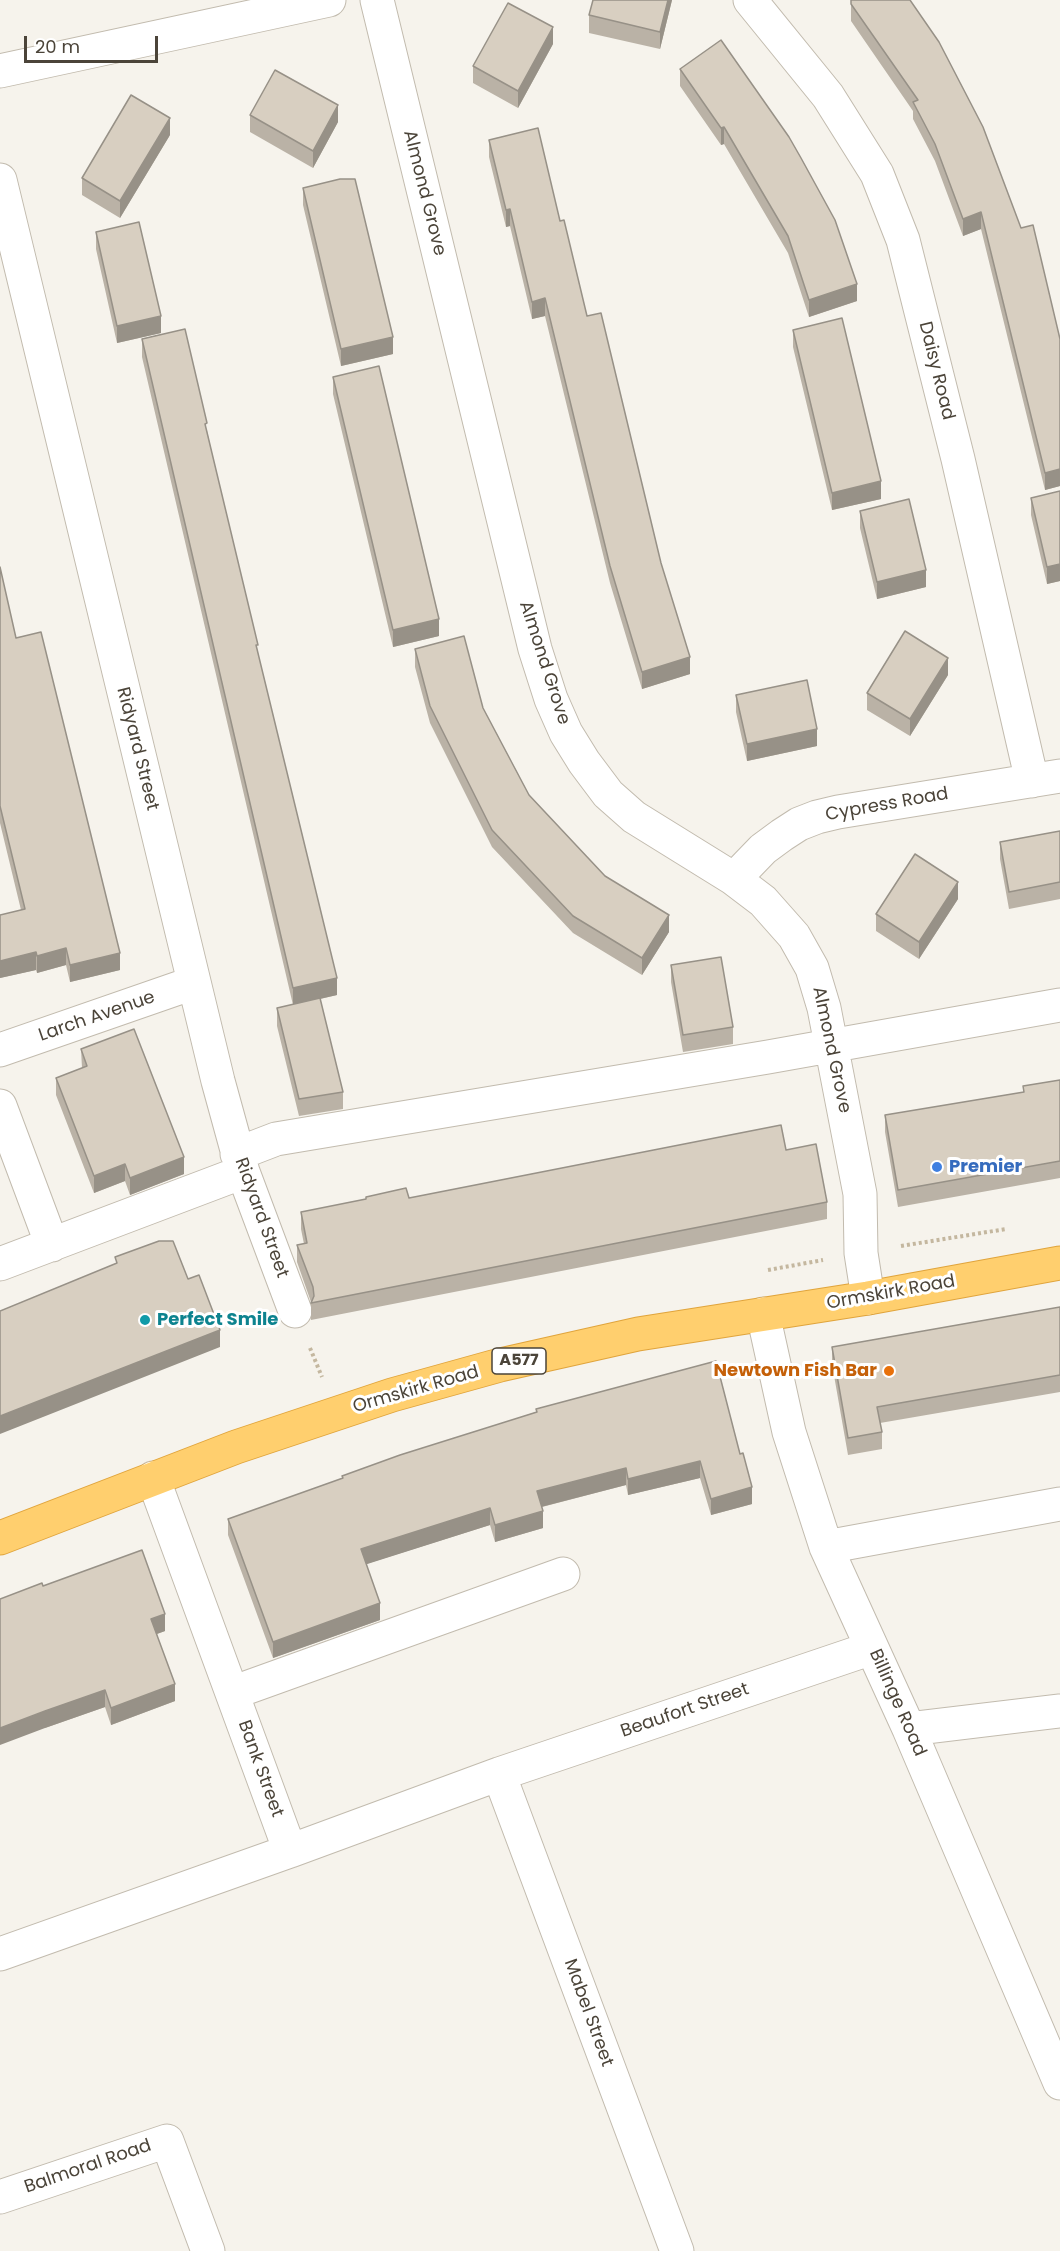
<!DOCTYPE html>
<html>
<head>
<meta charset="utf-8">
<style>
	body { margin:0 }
	#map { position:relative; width:1060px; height:2251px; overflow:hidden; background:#f6f3ec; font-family:Poppins,sans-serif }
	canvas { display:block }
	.scale { position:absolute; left:24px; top:36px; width:134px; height:27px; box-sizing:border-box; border:3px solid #4b4439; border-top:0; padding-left:8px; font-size:18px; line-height:21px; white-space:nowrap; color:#4b4439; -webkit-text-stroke:4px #fff; paint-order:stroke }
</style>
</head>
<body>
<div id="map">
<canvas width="1060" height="2251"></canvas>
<div class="scale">20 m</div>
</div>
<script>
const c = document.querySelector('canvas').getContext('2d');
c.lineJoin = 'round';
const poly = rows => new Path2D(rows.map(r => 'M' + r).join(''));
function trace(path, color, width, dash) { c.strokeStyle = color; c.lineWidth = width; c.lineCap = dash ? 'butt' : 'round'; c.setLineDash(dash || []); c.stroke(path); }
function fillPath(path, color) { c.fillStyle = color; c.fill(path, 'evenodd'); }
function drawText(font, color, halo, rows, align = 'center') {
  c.font = font + ' Poppins,sans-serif'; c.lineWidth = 6; c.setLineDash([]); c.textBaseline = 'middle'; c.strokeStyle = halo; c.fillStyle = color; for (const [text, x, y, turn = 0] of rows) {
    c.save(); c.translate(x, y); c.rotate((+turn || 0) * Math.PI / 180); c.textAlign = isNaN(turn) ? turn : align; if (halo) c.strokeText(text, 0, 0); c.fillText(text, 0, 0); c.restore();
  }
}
const path = poly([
	[901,1246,1006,1229],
	[768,1270,823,1260],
	[310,1348,322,1377]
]);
const minor = poly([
	[377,0,535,649,551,699,566,733,584,762,608,794,634,817,734,879,763,901,794,936,812,968,824,1008,860,1194,861,1253,868,1298],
	[750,0,828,96,877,174,903,240,958,459,1032,781],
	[0,71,329,0],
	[0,180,218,1081,243,1172,295,1311],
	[734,879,763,849,782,835,799,824,817,817,838,812,1060,776],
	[0,1050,193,983],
	[0,1106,52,1245],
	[237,1154,276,1139,768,1057,1060,1005],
	[0,1264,243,1172],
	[763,1314,789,1432,826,1547,909,1729,1060,2083],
	[153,1478,290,1851,499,1774,872,1648],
	[826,1547,1060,1504],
	[232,1693,563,1574],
	[909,1729,1060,1711],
	[499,1774,677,2251],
	[0,1954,290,1851],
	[0,2197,167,2141,208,2251]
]);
const highway = poly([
	[0,1538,236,1447,392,1395,500,1365,638,1334,868,1298,1060,1263]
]);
const wall = poly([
	[593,0,672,0,660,49,589,33,589,15],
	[851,0,910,0,1060,339,1060,486,1045,490,981,229,963,236,935,161,913,119,913,111,851,21],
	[553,44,518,108,473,83,473,66],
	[680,69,857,301,809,317,788,253,724,144,721,145,680,86],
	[250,115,338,122,313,168,250,132],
	[170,135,120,218,82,195,82,178],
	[489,140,560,221,587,316,661,563,690,674,642,689,610,583,545,316,532,319,510,226,506,227,489,157],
	[303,188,393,354,341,366,303,205],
	[96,232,161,333,117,343,96,249],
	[793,330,881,499,832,510,793,347],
	[142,339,207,431,337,995,320,999,343,1092,343,1109,299,1116,277,1026,277,1008,293,1005,142,357],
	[333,377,439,636,393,647,333,394],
	[1060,491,1060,581,1047,584,1031,515,1031,498],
	[860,511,926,587,877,599,860,528],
	[0,567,16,638,120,970,70,982,66,965,37,973,36,970,0,978,0,915,21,910,0,823],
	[415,649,483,708,529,795,605,876,669,932,642,975,573,933,492,847,430,723,415,667],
	[948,675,910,736,867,710,867,693],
	[736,695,817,746,747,761,736,712],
	[1060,831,1060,899,1009,909,1000,859,1000,842],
	[958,899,919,959,876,931,876,914],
	[671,965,733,1027,733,1044,683,1052,671,982],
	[81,1049,184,1174,130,1195,125,1181,94,1193,56,1095,56,1078,82,1068],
	[1060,1080,1060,1178,898,1207,885,1132,885,1115,1023,1093,1023,1086],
	[786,1150,827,1202,827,1219,311,1320,311,1302,297,1262,297,1245,304,1244,301,1229,301,1212],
	[1060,1307,1060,1392,880,1423,882,1432,882,1449,848,1455,832,1364,832,1347],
	[716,1361,752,1504,711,1515,700,1478,628,1495,626,1485,542,1507,543,1528,495,1542,490,1525,366,1564,380,1620,273,1658,228,1535,228,1519,342,1479,342,1476,536,1412,536,1409],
	[43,1586,165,1631,157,1634,175,1701,111,1725,105,1707,45,1728]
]);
const shadedWall = poly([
	[668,0,672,0,660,49,660,32],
	[553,27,553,44,518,108,518,91],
	[338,105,338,122,313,168,313,151],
	[170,118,170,135,120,218,120,201],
	[724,127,724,144,721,145,721,128],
	[510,209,510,226,506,227,506,210],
	[981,212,981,229,963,236,963,219],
	[857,284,857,301,809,317,809,300],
	[545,298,545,316,532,319,532,302],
	[161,316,161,333,117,343,117,326],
	[393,337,393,354,341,366,341,349],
	[1060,469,1060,486,1045,490,1045,473],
	[881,481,881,499,832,510,832,493],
	[1060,564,1060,581,1047,584,1047,567],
	[926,570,926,587,877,599,877,582],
	[439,619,439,636,393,647,393,630],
	[690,657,690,674,642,689,642,672],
	[948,658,948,675,910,736,910,719],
	[817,729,817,746,747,761,747,744],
	[958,882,958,899,919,959,919,942],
	[669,915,669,932,642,975,642,958],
	[66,948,66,965,37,973,37,956],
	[36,952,36,970,0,978,0,961],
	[120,953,120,970,70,982,70,965],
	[337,978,337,995,293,1005,293,988],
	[184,1157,184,1174,130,1195,130,1178],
	[125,1164,125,1181,94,1193,94,1176],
	[220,1330,220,1347,0,1434,0,1416],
	[700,1461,700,1478,628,1495,628,1479],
	[626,1468,626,1485,537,1508,537,1491],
	[752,1487,752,1504,711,1515,711,1499],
	[490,1508,490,1525,361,1566,361,1549],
	[543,1511,543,1528,495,1542,495,1525],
	[380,1603,380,1620,273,1658,273,1642],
	[165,1614,165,1631,151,1636,151,1619],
	[175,1684,175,1701,111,1725,111,1708],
	[105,1690,105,1707,45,1728,0,1745,0,1728,45,1711]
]);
const building = poly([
	[593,0,668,0,660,32,589,15,593,0],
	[851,0,910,0,939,42,983,127,1021,228,1033,225,1060,339,1060,469,1045,473,981,212,963,219,935,144,913,102,918,100,851,4,851,0],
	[508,3,553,27,518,91,473,66,508,3],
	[721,40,789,137,801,158,835,220,857,284,809,300,788,236,724,127,721,128,680,69,721,40],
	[275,70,338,105,313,151,250,115,275,70],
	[131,95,170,118,120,201,82,178,131,95],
	[538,128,560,221,564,220,587,316,601,313,661,563,690,657,642,672,610,566,545,298,532,302,510,209,506,210,489,140,538,128],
	[340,179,355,179,393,337,341,349,303,188,340,179],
	[139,222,161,316,117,326,96,232,139,222],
	[842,318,881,481,832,493,793,330,842,318],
	[185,329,207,423,205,424,258,645,256,645,337,978,293,988,142,339,185,329],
	[379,366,439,619,393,630,333,377,379,366],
	[1060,491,1060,564,1047,567,1031,498,1060,491],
	[909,499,926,570,877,582,860,511,909,499],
	[0,567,16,638,41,632,120,953,70,965,66,948,37,956,36,952,0,961,0,915,25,909,0,806,0,567],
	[905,631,948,658,910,719,867,693,905,631],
	[464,636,483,708,529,795,605,876,669,915,642,958,573,916,492,830,430,706,415,649,464,636],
	[807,680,817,729,747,744,736,695,807,680],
	[1060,831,1060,882,1009,892,1000,842,1060,831],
	[915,854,958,882,919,942,876,914,915,854],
	[721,957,733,1027,683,1035,671,965,721,957],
	[320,998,343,1092,299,1099,277,1008,320,998],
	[134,1029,184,1157,130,1178,125,1164,94,1176,56,1078,87,1066,81,1049,134,1029],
	[1060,1080,1060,1161,898,1190,885,1115,1024,1092,1023,1086,1060,1080],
	[781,1125,786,1150,816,1144,827,1202,311,1303,314,1296,313,1287,297,1245,307,1243,301,1212,366,1199,366,1197,406,1188,409,1198,781,1125],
	[159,1241,173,1241,188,1279,199,1275,220,1330,0,1416,0,1311,117,1263,115,1257,159,1241],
	[1060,1307,1060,1375,877,1407,882,1432,848,1438,832,1347,1060,1307],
	[716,1361,740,1454,743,1453,752,1487,711,1499,700,1461,628,1479,626,1468,537,1491,543,1511,495,1525,490,1508,361,1549,380,1603,273,1642,228,1519,343,1478,342,1476,400,1455,537,1412,536,1409,716,1361],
	[142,1550,165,1614,151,1619,175,1684,111,1708,105,1690,45,1711,0,1728,0,1599,42,1583,43,1586,142,1550]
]);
const markers = [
	[937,1167,6,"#3f7fe0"],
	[145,1320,6,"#0f9aa8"],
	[889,1371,6,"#e8710a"]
];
const shields = [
	[519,1361,54]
];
const shieldNames = [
	["A577",519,1361]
];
const streetNames = [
	["Almond Grove",424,193,76],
	["Daisy Road",936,371,76],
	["Almond Grove",544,663,72],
	["Ridyard Street",137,749,76],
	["Cypress Road",887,805,-10],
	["Larch Avenue",97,1017,-19],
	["Almond Grove",831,1050,78],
	["Ridyard Street",261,1218,70],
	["Ormskirk Road",891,1293,-10],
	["Ormskirk Road",416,1390,-16],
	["Billinge Road",897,1703,66],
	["Beaufort Street",685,1711,-19],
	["Bank Street",260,1769,70],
	["Mabel Street",588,2013,70],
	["Balmoral Road",88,2167,-19]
];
const shopNames = [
	["Premier",949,1167]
];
const cultureNames = [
	["Perfect Smile",157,1320]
];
const foodNames = [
	["Newtown Fish Bar",877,1371]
];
trace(minor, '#c2bbae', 35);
trace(highway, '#e0a43c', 35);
trace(path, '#c4b79f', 4, [3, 3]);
trace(minor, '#fff', 33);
trace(highway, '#ffcf6e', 33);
fillPath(wall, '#bab2a6');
fillPath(shadedWall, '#979187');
fillPath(building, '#d8cfc1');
trace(building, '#979187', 1.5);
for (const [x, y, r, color] of markers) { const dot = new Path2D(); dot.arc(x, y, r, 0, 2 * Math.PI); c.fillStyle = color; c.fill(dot); trace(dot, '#fff', 2); }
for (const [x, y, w] of shields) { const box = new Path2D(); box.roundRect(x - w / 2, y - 13, w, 26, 4.5); c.fillStyle = '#fff'; c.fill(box); trace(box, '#4b4439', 1.5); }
drawText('bold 16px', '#4b4439', null, shieldNames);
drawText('18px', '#4b4439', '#fff', streetNames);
drawText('bold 18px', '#366cbe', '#fff', shopNames, 'left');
drawText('bold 18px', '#0d838f', '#fff', cultureNames, 'left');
drawText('bold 18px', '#c56008', '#fff', foodNames, 'right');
</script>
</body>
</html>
